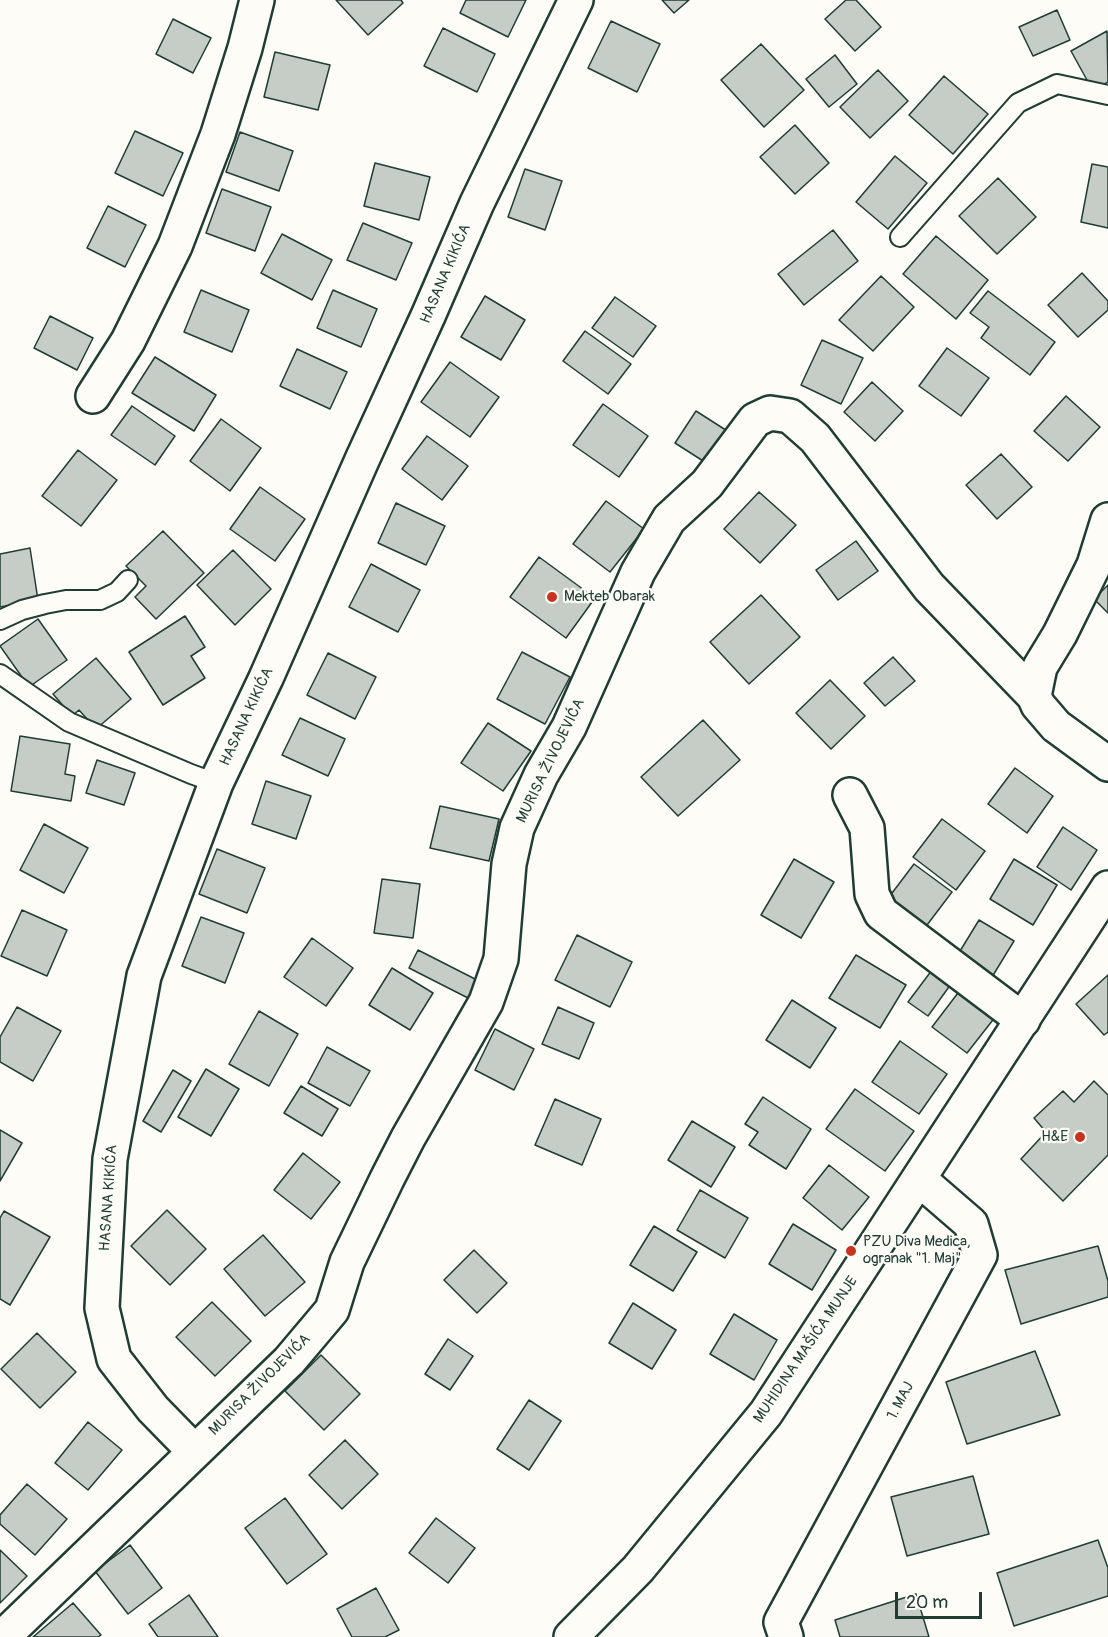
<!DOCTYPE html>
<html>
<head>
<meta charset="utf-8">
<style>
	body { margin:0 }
	#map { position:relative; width:1108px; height:1637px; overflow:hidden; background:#fdfcf7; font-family:Pangolin,sans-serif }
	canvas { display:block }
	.scale { position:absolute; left:895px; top:1592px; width:87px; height:27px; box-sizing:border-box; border:3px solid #1f3d34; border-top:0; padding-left:8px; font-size:18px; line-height:21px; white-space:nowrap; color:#1f3d34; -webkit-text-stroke:4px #fdfcf7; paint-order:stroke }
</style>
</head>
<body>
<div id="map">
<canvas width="1108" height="1637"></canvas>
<div class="scale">20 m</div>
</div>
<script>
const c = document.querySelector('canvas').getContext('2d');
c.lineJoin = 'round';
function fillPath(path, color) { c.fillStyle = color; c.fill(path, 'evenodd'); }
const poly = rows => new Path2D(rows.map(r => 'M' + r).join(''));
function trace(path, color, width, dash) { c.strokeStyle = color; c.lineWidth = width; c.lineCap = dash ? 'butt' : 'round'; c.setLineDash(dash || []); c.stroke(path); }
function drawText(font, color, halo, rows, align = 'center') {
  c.font = font + ' Pangolin,sans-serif'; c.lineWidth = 4.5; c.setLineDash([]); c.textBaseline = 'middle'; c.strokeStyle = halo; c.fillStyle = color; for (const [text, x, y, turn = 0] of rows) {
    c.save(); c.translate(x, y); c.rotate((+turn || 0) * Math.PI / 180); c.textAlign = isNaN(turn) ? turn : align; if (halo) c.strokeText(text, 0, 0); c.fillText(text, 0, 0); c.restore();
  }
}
const building = poly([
	[336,0,401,0,403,3,368,35,336,0],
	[466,0,526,0,508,37,460,13,466,0],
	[662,0,689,0,674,13,662,0],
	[846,0,856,0,881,27,855,51,825,19,846,0],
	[1057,10,1070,40,1033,56,1019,27,1057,10],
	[173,19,211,38,193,73,156,54,173,19],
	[611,21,660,44,637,92,588,68,611,21],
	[443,28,495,54,477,92,424,66,443,28],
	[1107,31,1108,82,1093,91,1071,51,1107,31],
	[761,44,804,90,764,127,721,80,761,44],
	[275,52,330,65,318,110,264,97,275,52],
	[835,55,857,84,829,107,806,79,835,55],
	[878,70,908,101,870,138,840,107,878,70],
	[944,76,988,114,953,154,909,115,944,76],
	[795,125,829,163,795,194,760,157,795,125],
	[135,131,183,153,163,196,115,173,135,131],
	[240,132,293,151,279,191,226,172,240,132],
	[895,156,927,183,888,229,856,202,895,156],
	[375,163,430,177,419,220,364,206,375,163],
	[1092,164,1108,167,1108,228,1081,222,1092,164],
	[525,169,562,181,545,230,508,217,525,169],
	[998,178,1036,217,997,254,959,216,998,178],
	[222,189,271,207,255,251,206,233,222,189],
	[108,206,146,225,125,267,87,248,108,206],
	[363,223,412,243,396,280,347,260,363,223],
	[833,230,858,261,804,305,778,274,833,230],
	[282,234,332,260,312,300,261,273,282,234],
	[936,236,988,280,956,319,903,274,936,236],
	[1082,273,1108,301,1108,310,1078,337,1048,305,1082,273],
	[881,276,914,307,873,351,839,320,881,276],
	[201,290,249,310,232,352,184,332,201,290],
	[333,290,377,309,361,347,317,328,333,290],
	[988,291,1055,342,1030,375,981,338,989,327,970,313,988,291],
	[485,296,525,320,501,360,461,337,485,296],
	[615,297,656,326,633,357,592,328,615,297],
	[50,316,93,338,77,370,34,348,50,316],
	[585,331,631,364,608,394,563,361,585,331],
	[822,340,863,358,841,404,801,385,822,340],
	[947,348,989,378,961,416,919,386,947,348],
	[297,349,347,372,330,409,280,386,297,349],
	[155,357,216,395,194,431,132,393,155,357],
	[450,362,499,397,470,437,421,402,450,362],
	[872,382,903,411,875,441,844,412,872,382],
	[1066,396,1100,427,1068,461,1034,431,1066,396],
	[603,404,648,436,619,477,573,445,603,404],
	[132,406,175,436,155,465,111,435,132,406],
	[696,411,732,434,711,466,675,443,696,411],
	[221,419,261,448,230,491,190,461,221,419],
	[427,436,468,466,442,500,402,469,427,436],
	[78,450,117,480,81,526,42,496,78,450],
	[1001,454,1032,487,997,519,966,485,1001,454],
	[260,487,305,519,275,561,230,529,260,487],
	[759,492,796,525,760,563,724,529,759,492],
	[606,501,644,529,610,572,573,544,606,501],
	[396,503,445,526,426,565,378,543,396,503],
	[163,531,204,573,156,619,135,597,146,586,126,566,163,531],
	[856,541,878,571,838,600,816,570,856,541],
	[30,548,38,600,0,607,0,554,30,548],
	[233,550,271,589,235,625,197,585,233,550],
	[539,557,595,598,566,638,510,597,539,557],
	[371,564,420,590,398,632,349,607,371,564],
	[1108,585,1108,613,1094,599,1108,585],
	[761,595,800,637,749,684,710,642,761,595],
	[185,616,205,647,191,656,205,678,163,705,129,652,185,616],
	[38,619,67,660,29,687,0,646,38,619],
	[522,652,570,677,545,724,497,699,522,652],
	[328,653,376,677,355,719,307,695,328,653],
	[893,657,915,681,885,706,864,683,893,657],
	[96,658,131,699,96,729,79,710,72,716,53,694,96,658],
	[830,680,865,716,831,749,796,713,830,680],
	[300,718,345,739,328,776,282,755,300,718],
	[703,720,740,760,678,816,641,777,703,720],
	[488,723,531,751,503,791,461,763,488,723],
	[20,736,70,744,65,774,75,776,71,801,11,791,20,736],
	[97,760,135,773,124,805,86,793,97,760],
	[1015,768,1053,796,1027,833,988,804,1015,768],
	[266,781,311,796,296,839,252,824,266,781],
	[440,806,499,819,489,861,430,848,440,806],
	[942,819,985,851,956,890,913,857,942,819],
	[44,824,88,848,64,893,20,870,44,824],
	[1063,827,1097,850,1071,890,1037,867,1063,827],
	[217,849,265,868,247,913,199,894,217,849],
	[794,859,834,882,801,938,761,915,794,859],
	[1014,859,1057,885,1033,925,990,899,1014,859],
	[914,864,952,892,924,929,886,901,914,864],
	[382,879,420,884,413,938,374,933,382,879],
	[22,910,67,930,47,976,1,956,22,910],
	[201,917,244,933,225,983,182,966,201,917],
	[979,920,1014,941,992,977,957,956,979,920],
	[577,935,632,962,610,1007,555,980,577,935],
	[312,938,353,968,326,1006,284,977,312,938],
	[418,950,477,980,468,998,409,968,418,950],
	[856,955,906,985,880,1028,829,998,856,955],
	[392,968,433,993,410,1030,369,1005,392,968],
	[932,970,951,984,928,1016,908,1002,932,970],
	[1108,975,1108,1032,1104,1035,1076,1004,1108,975],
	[961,989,996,1016,967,1053,932,1027,961,989],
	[792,1000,836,1028,810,1068,766,1040,792,1000],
	[17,1007,61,1031,33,1081,0,1062,0,1037,17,1007],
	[558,1007,594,1023,579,1059,542,1044,558,1007],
	[259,1011,298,1034,269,1086,229,1064,259,1011],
	[495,1029,534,1049,514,1090,475,1070,495,1029],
	[900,1041,947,1074,919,1114,872,1082,900,1041],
	[327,1047,370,1071,350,1106,308,1083,327,1047],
	[206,1069,239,1089,211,1136,178,1117,206,1069],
	[173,1070,191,1081,161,1132,143,1121,173,1070],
	[1094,1081,1108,1095,1108,1155,1063,1201,1021,1159,1046,1132,1034,1118,1063,1091,1074,1102,1094,1081],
	[301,1086,338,1109,322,1136,284,1113,301,1086],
	[855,1089,914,1131,885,1171,826,1129,855,1089],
	[763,1097,811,1129,786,1169,749,1145,758,1132,745,1124,763,1097],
	[555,1099,601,1119,582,1165,535,1145,555,1099],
	[692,1121,735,1147,711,1187,668,1160,692,1121],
	[0,1130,22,1143,0,1181,0,1130],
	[303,1153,340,1182,311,1219,274,1190,303,1153],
	[829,1165,869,1197,842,1230,803,1198,829,1165],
	[700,1190,748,1218,725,1258,677,1230,700,1190],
	[167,1210,206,1249,170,1285,131,1246,167,1210],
	[4,1211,50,1237,10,1305,0,1299,0,1218,4,1211],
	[793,1224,836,1250,812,1290,769,1264,793,1224],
	[654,1226,697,1252,673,1291,630,1265,654,1226],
	[263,1235,305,1282,265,1316,224,1269,263,1235],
	[1098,1246,1108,1281,1108,1297,1021,1324,1005,1270,1098,1246],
	[474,1250,507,1283,477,1313,444,1280,474,1250],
	[212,1302,251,1341,215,1376,176,1337,212,1302],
	[633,1303,676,1330,652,1369,609,1343,633,1303],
	[734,1314,777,1340,754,1380,710,1354,734,1314],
	[37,1333,76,1372,40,1408,1,1369,37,1333],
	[448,1339,473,1356,450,1390,425,1374,448,1339],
	[1035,1351,1060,1415,967,1444,946,1382,1035,1351],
	[321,1355,360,1394,324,1430,285,1391,321,1355],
	[529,1400,561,1421,529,1470,497,1449,529,1400],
	[88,1422,122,1450,88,1490,55,1463,88,1422],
	[345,1440,378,1474,342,1509,309,1475,345,1440],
	[973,1476,989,1534,907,1556,891,1497,973,1476],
	[27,1484,67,1519,35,1555,0,1524,0,1515,27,1484],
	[285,1498,327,1554,287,1584,245,1528,285,1498],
	[436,1518,475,1548,448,1583,409,1553,436,1518],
	[1098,1540,1108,1568,1108,1596,1014,1626,997,1573,1098,1540],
	[130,1545,162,1588,128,1614,95,1571,130,1545],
	[0,1550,27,1576,0,1603,0,1550],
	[376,1588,399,1630,385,1637,352,1637,337,1609,376,1588],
	[916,1594,929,1637,840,1637,835,1620,916,1594],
	[189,1595,218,1637,158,1637,149,1624,189,1595],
	[73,1603,101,1635,98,1637,33,1637,73,1603]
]);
const lane = poly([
	[900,237,1018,103,1057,84,1108,95],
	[0,620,22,610,45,604,66,600,100,600,117,592,128,580],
	[0,674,69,722,191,774,216,783]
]);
const street = poly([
	[93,396,128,341,175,246,218,134,245,48,257,0],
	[1108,520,1094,565,1060,634,1040,667,1034,696,1038,705,1056,726,1108,764],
	[850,795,867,828,872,894,881,913,1023,1020],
	[194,1451,153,1409,114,1359,102,1308,110,1159,144,976,216,783,266,678,362,460,428,316,477,203,576,0],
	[3,1637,289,1361,332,1310,347,1262,387,1179,408,1138,486,1002,501,959,509,864,517,828,541,775,569,727,638,572,669,519,707,484,755,420,770,413,790,416,815,438,929,587,1034,696],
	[786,1637,781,1622,980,1255,971,1224,919,1179]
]);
const primary = poly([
	[571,1637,638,1569,766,1413,1108,888]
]);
const markers = [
	[552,597,6,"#c8321e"],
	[1080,1137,6,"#c8321e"],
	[851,1251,6,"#c8321e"]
];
const streetNames = [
	["HASANA KIKIĆA",446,274,-67],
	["HASANA KIKIĆA",247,717,-65],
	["MURISA ŽIVOJEVIĆA",551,761,-64],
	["HASANA KIKIĆA",109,1198,-86],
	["MUHIDINA MAŠIĆA MUNJE",806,1350,-56],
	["MURISA ŽIVOJEVIĆA",260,1385,-45],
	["1. MAJ",901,1401,-62]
];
const poiNames = [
	["Mekteb Obarak",564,597],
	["H&E",1068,1137,"right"],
	["PZU Diva Medica,",863,1242],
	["ogranak \"1. Maj\"",863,1259]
];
fillPath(building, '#c6cdc7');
trace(building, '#1f3d34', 1.5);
trace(lane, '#1f3d34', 22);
trace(street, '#1f3d34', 38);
trace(primary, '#1f3d34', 38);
trace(lane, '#fdfcf7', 18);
trace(street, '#fdfcf7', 33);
trace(primary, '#fdfcf7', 33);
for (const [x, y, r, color] of markers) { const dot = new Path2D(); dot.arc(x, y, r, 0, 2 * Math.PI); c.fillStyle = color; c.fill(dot); trace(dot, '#fdfcf7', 2); }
drawText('15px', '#1f3d34', '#fdfcf7', streetNames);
drawText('15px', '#1f3d34', '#fdfcf7', poiNames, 'left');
</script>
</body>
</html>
